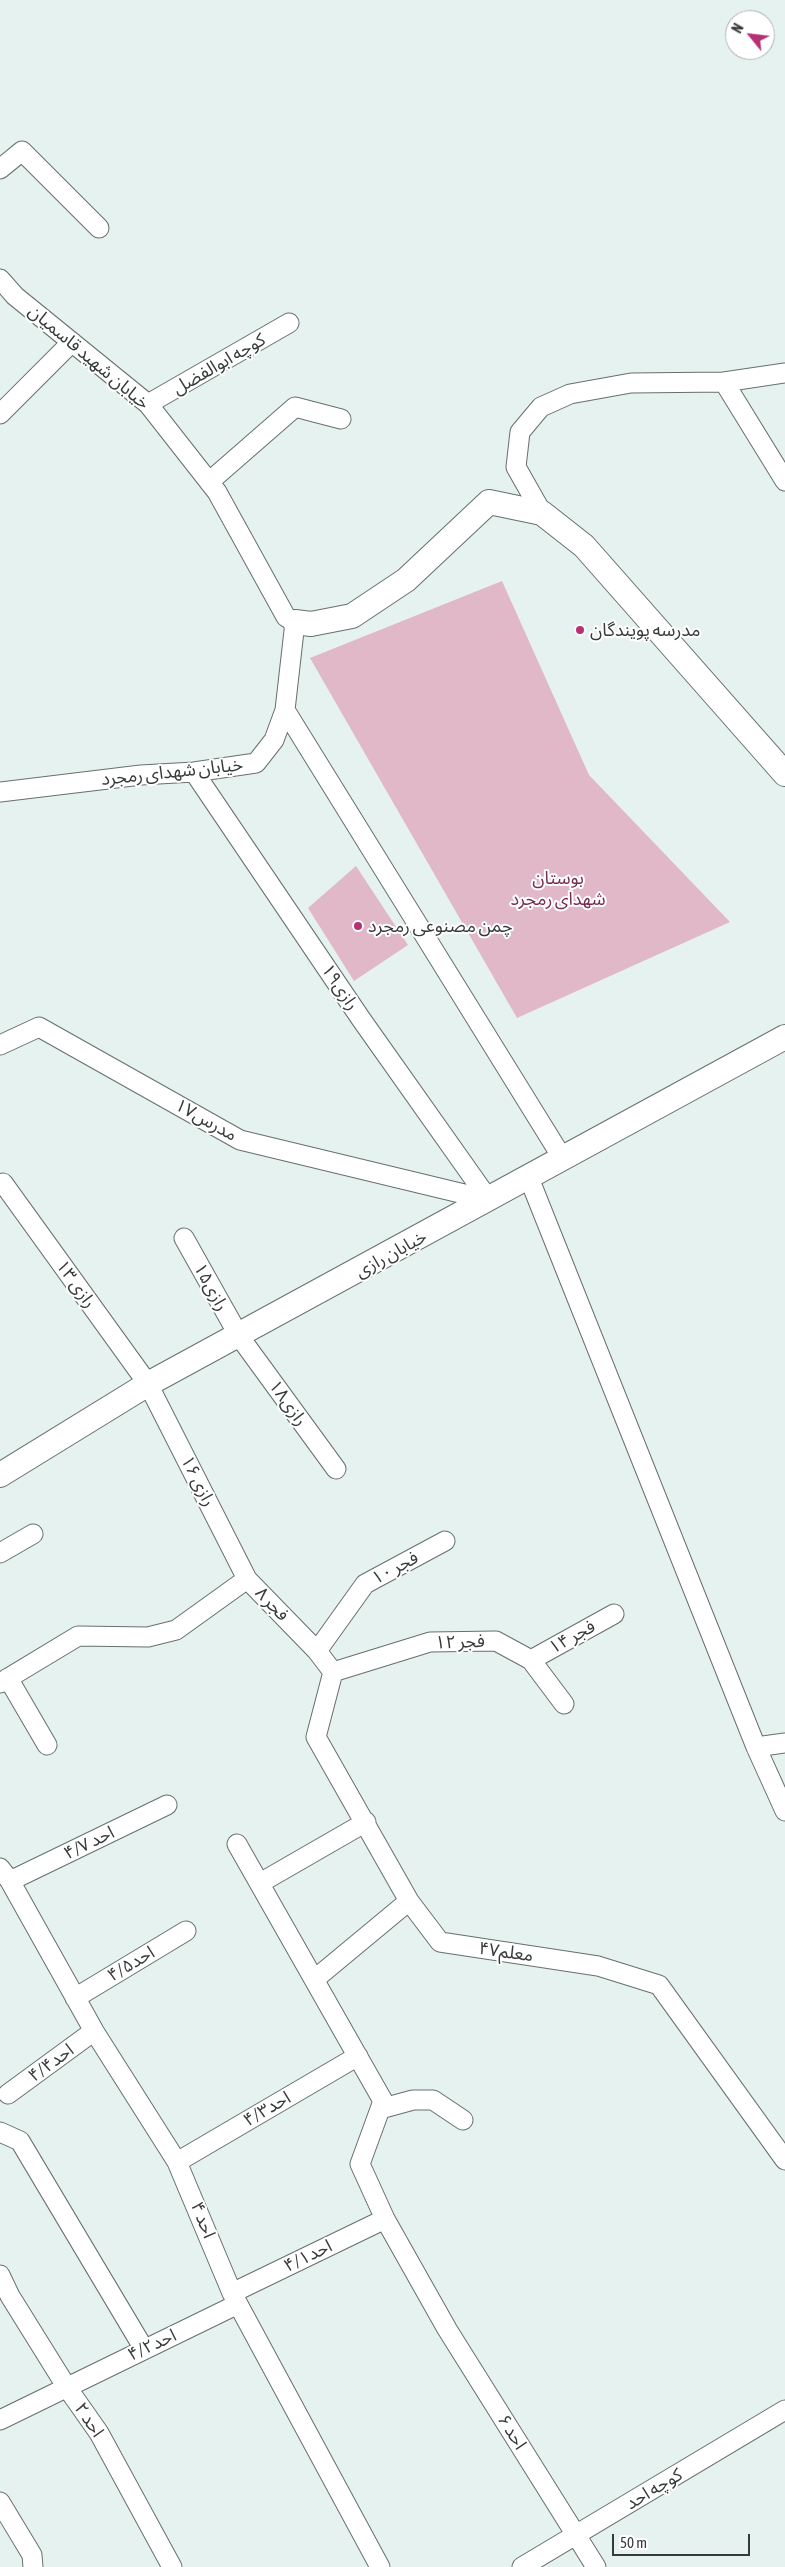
<!DOCTYPE html>
<html>
<head>
<meta charset="utf-8">
<style>
	body { margin:0 }
	#map { position:relative; width:785px; height:2567px; overflow:hidden; background:#e6f2ef; font-family:"Asap Condensed",sans-serif }
	canvas { display:block }
	.north { position:absolute; left:725px; top:10px; width:50px; height:50px; box-sizing:border-box; background:#fff; border:1px solid #afb1b0; border-radius:50%; rotate:299deg; font-size:14px; font-weight:700; line-height:20px; text-align:center; color:#363b39 }
	.north::after { content:''; display:block; margin:auto; width:18px; height:22px; background:#b63074; clip-path:polygon(50% 0,100% 100%,50% 72%,0 100%) }
	.scale { position:absolute; left:612px; top:2534px; width:138px; height:22px; box-sizing:border-box; border:2px solid #363b39; border-top:0; padding-left:6px; font-size:15px; line-height:18px; white-space:nowrap; color:#363b39; -webkit-text-stroke:4px #fff; paint-order:stroke }
</style>
</head>
<body>
<div id="map">
<canvas width="785" height="2567"></canvas>
<div class="north">N</div>
<div class="scale">50 m</div>
</div>
<script>
const c = document.querySelector('canvas').getContext('2d');
c.lineJoin = 'round';
function fillPath(path, color) { c.fillStyle = color; c.fill(path, 'evenodd'); }
const poly = rows => new Path2D(rows.map(r => 'M' + r).join(''));
function trace(path, color, width, dash) { c.strokeStyle = color; c.lineWidth = width; c.lineCap = dash ? 'butt' : 'round'; c.setLineDash(dash || []); c.stroke(path); }
function drawText(font, color, halo, rows, align = 'center') {
  c.font = font + ' "Asap Condensed","Noto Sans Arabic",sans-serif'; c.lineWidth = 4; c.setLineDash([]); c.textBaseline = 'middle'; c.strokeStyle = halo; c.fillStyle = color; for (const [text, x, y, turn = 0] of rows) {
    c.save(); c.translate(x, y); c.rotate((+turn || 0) * Math.PI / 180); c.textAlign = isNaN(turn) ? turn : align; if (halo) c.strokeText(text, 0, 0); c.fillText(text, 0, 0); c.restore();
  }
}
const green = poly([
	[502,581,589,775,730,922,517,1018,310,658],
	[356,866,408,945,354,981,308,908]
]);
const minor = poly([
	[0,169,22,151,99,228],
	[0,279,15,296,148,404,217,492,286,617,295,622,285,710,274,740,256,763,194,772,141,775,0,792],
	[724,382,785,373],
	[148,404,289,323],
	[0,414,72,342],
	[209,482,295,407,341,419],
	[542,513,516,467,520,432,541,407,570,394,631,383,724,382,785,481],
	[285,710,563,1159],
	[194,772,361,1019,489,1200],
	[0,1045,39,1027,240,1140,489,1200],
	[529,1178,756,1747,785,1811],
	[3,1183,148,1384,247,1579],
	[184,1238,239,1336,336,1469],
	[0,1553,33,1534],
	[317,1651,365,1584,445,1541],
	[531,1660,614,1614],
	[333,1672,316,1737,409,1901,440,1942,598,1966,659,1985,785,2160],
	[333,1672,430,1642,496,1641,531,1660,564,1704],
	[8,1678,47,1745],
	[0,1683,78,1636,148,1637,176,1630,247,1579,317,1651,333,1672],
	[756,1747,785,1743],
	[237,1844,383,2101,360,2164,385,2219,447,2329,596,2567],
	[0,1868,10,1881,94,2031,177,2162,232,2293,380,2567],
	[10,1881,167,1805],
	[260,1883,366,1822],
	[315,1979,409,1901],
	[75,1998,186,1931],
	[8,2094,94,2031],
	[380,2109,413,2100,433,2100,463,2120],
	[0,2132,20,2141,144,2349],
	[177,2162,358,2056],
	[0,2275,10,2296,66,2386,99,2433,172,2567],
	[232,2293,385,2219],
	[0,2420,238,2304],
	[0,2502,32,2555,33,2567],
	[522,2567,785,2410]
]);
const tertiary = poly([
	[295,622,311,624,352,616,406,580,489,502,542,513,584,546,785,774],
	[0,1475,148,1384,785,1037]
]);
const markers = [
	[580,630,5,"#b63074"],
	[358,926,5,"#b63074"]
];
const streetNames = [
	["خیابان شهید قاسمیان",89,357,40],
	["کوچه ابوالفضل",219,364,-30],
	["خیابان شهدای رمجرد",172,772,-6],
	["رازی۱۹",340,987,56],
	["مدرس۱۷",206,1120,29],
	["خیابان رازی",391,1254,-29],
	["رازی ۱۳",76,1284,54],
	["رازی۱۵",211,1287,61],
	["رازی۱۸",288,1403,54],
	["رازی ۱۶",198,1481,63],
	["فجر ۱۰",395,1568,-28],
	["فجر ۸",272,1604,46],
	["فجر ۱۴",572,1637,-29],
	["فجر ۱۲",460,1642,-2],
	["احد ۴/۷",89,1843,-26],
	["معلم۴۷",506,1952,8],
	["احد۴/۵",131,1964,-31],
	["احد۴/۴",51,2063,-36],
	["احد۴/۳",267,2109,-30],
	["احد ۴",203,2220,68],
	["احد۴/۱",308,2256,-26],
	["احد۴/۲",152,2345,-25],
	["احد ۲",89,2420,56],
	["احد ۶",512,2432,58],
	["کوچه احد",654,2489,-31]
];
const poiNames = [
	["مدرسه پویندگان",590,630],
	["چمن مصنوعی رمجرد",368,926]
];
const parkNames = [
	["بوستان",558,878],
	["شهدای رمجرد",558,899]
];
fillPath(green, '#e1b8c7');
trace(minor, '#66706d', 21);
trace(tertiary, '#66706d', 26);
trace(minor, '#fff', 19);
trace(tertiary, '#fff', 24);
for (const [x, y, r, color] of markers) { const dot = new Path2D(); dot.arc(x, y, r, 0, 2 * Math.PI); c.fillStyle = color; c.fill(dot); trace(dot, '#fff', 2); }
drawText('18px', '#363b39', '#fff', streetNames);
drawText('18px', '#363b39', '#fff', poiNames, 'left');
drawText('18px', '#772c4e', '#fff', parkNames);
</script>
</body>
</html>
